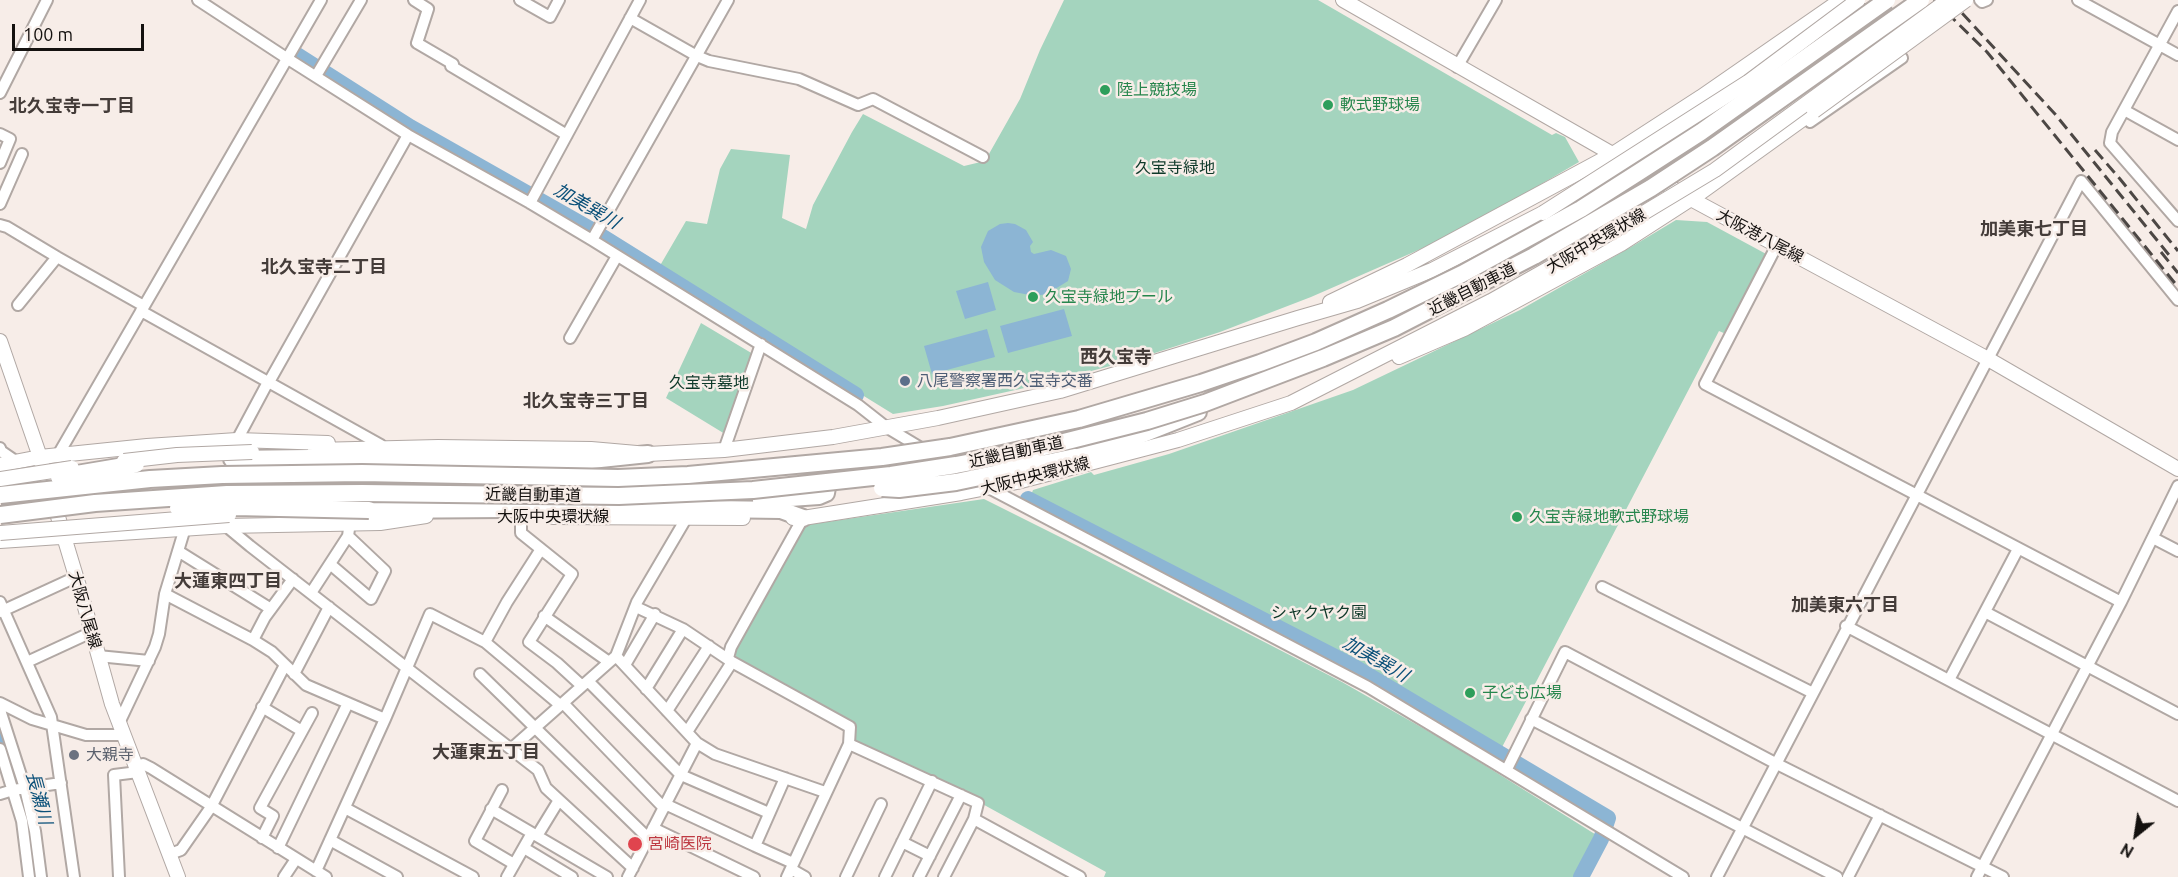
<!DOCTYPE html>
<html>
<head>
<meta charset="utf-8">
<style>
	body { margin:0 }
	#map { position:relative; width:2178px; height:877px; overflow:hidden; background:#f7ede8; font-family:Ubuntu,sans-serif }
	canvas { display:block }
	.north { position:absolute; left:2106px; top:805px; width:60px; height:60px; -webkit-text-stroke:4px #f7ede8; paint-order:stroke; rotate:210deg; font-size:16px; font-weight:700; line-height:24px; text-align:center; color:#14110f }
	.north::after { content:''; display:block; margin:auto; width:21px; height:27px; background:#14110f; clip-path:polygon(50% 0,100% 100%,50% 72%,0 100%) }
	.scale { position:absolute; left:12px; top:24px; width:132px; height:27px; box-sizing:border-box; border:3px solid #14110f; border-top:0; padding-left:8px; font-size:18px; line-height:21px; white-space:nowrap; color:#14110f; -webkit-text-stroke:4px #f7ede8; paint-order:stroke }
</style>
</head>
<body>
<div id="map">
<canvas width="2178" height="877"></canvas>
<div class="north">N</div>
<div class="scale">100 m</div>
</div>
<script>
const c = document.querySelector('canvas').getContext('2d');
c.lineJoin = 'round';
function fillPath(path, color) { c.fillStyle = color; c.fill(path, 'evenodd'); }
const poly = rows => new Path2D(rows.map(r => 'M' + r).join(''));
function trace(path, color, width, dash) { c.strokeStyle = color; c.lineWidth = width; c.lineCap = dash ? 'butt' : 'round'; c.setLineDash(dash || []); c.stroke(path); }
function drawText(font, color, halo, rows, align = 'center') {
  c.font = font + ' Ubuntu,"Noto Sans JP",sans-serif'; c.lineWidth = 5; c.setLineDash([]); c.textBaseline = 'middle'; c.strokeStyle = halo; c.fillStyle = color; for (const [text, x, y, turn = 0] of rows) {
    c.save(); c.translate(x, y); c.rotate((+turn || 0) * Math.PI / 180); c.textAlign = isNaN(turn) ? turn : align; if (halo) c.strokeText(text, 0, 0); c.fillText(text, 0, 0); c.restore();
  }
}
const green = poly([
	[1064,0,1318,0,1552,135,1556,133,1565,137,1579,162,1471,225,1414,252,1311,297,1220,332,1133,360,1038,385,943,406,893,414,658,269,686,221,707,224,720,169,731,149,790,155,782,218,806,229,813,205,852,132,863,114,964,166,985,161,1020,99,1040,50],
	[1676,220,1707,222,1768,255,1726,334,1719,331,1701,366,1500,751,1351,663,1195,581,1030,498,1033,490,1091,472,1094,475,1169,454,1353,390,1520,310,1631,247],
	[701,323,753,354,725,434,666,398],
	[984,499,1076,545,1342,682,1449,743,1598,836,1577,877,1104,877,1106,872,977,801,853,743,856,727,736,659,736,647,802,529,806,525]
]);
const water = poly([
	[1008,223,1015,224,1026,230,1033,242,1030,246,1031,252,1034,254,1051,250,1066,256,1071,269,1068,281,1047,294,1035,296,1014,292,995,280,984,262,981,247,988,231,1000,224],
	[988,282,996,310,965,319,956,291],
	[1064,309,1072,336,1008,353,1000,326],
	[987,329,995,357,932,374,924,346]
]);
const river = poly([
	[297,55,410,127,590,229,856,395],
	[1028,499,1349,664,1608,818,1601,839,1581,877],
	[0,731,15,776,29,834,32,864]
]);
const minor = poly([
	[198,0,288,59,408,135,530,203,592,240,858,405,886,427,951,466],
	[414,0,428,9,417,43,453,64,451,66,567,135],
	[520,0,550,17,559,0],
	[1980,0,1982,2,1987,0],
	[2078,0,2178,55],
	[2178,11,2112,132,2110,143,2178,221],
	[630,18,697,56,709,61,799,79,858,105,873,99,983,157],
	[1457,67,1496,0],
	[316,76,361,0],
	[0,93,47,0],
	[2124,110,2178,140],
	[1810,122,1902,58,1864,10],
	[0,134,10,139,0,163],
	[530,203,640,0],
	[0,204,22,154],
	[0,225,7,227,57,257,144,306],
	[592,240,728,0],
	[1777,245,1705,384,2121,602],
	[18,305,57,257],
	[141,311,381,445],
	[570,338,617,256],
	[269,382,408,135],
	[237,440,268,382],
	[0,448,1,451,17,462],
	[724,450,761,344],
	[58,455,321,0],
	[985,486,1368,687,1683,877],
	[521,517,521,533,572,574,529,642,557,663,582,686],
	[226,526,250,546,538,770,546,788,633,868],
	[2153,538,2178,551],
	[178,551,271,609],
	[330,564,371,599,385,571,348,536],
	[1602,587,1813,693],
	[311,593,348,536,349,529],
	[165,594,253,640,272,652,306,685,385,719],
	[0,602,51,717,74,877],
	[636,607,683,629,732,662,850,727,849,744,787,877],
	[0,612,76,577],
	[1985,612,2178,714],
	[544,616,609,662],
	[1846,626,2178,801],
	[253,640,265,617,293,579],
	[485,642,507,602,541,549],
	[98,656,149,661],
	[616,656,697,743,628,877],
	[728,658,731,647,803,518],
	[27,662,92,632],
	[625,665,655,614],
	[294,674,329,607],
	[480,674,648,838],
	[1949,680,2018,549],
	[588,681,681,775,769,813],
	[646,689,683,629],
	[0,703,32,719,86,735,123,735],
	[563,703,664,808],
	[262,707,302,731],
	[0,710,25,788,35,831,41,877],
	[667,711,709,646],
	[1531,719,1837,877],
	[119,723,155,647,159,634,165,594,185,528],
	[687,732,732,662],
	[697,743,715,754,825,792],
	[849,744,978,803,974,819,944,877],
	[0,749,22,821,29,877],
	[511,749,616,656,637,602,687,517],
	[135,766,143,764,151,768,326,877],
	[1507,769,1565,652,1777,764,2003,877],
	[502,790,475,841,514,864],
	[0,794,13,790,61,783],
	[665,804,755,846,785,778],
	[345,808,473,877],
	[491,809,532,833],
	[974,819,1080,877],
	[653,828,754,877],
	[537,836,607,877],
	[262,838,273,816,260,808,312,713],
	[330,840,397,877],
	[902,842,930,856],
	[755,846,793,863],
	[278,848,348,703],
	[524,848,572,877],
	[170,854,181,850,211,807,285,665],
	[791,869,805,877],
	[316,871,385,719,430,614,485,642,560,705],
	[119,877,114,775,138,772],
	[284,877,296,859],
	[507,877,532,833,537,836,559,800],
	[846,877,881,804],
	[885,877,932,781],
	[919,877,961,795],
	[1717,877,2081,181,2178,300],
	[1848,877,1880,815],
	[1977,877,2121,602,2178,486]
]);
const major = poly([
	[1343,0,1691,199,1988,359,2178,469],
	[1330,302,1407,265,1613,154,1701,97,1841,0],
	[0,341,40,457,81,593,112,704,178,877],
	[1399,357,1464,329,1621,244,1700,193,1814,111],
	[315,450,438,447,591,449,648,454,724,450,833,437,938,418,1060,391,1298,318,1357,301,1432,270,1543,213],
	[0,465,40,457,147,446,237,440,328,443],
	[553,517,743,518],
	[793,518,803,518,961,493,1017,482,1178,440,1291,403,1491,301,1592,244],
	[0,541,226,526,380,523,426,516]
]);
const highway = poly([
	[1075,457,1115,445,1198,412],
	[232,459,310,458,591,460,648,454],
	[761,500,819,496,826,493,828,482,827,477,821,473],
	[369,510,640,508,781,510,803,518]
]);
const rail = poly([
	[1934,0,1987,52,2178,287],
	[1950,0,2055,114,2169,255],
	[2095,150,2120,179,2178,251],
	[2161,252,2178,273]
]);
const majorBridge = poly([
	[1814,111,1966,0],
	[1543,213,1748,82,1858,0],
	[1592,244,1715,170,1948,0],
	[124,461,177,455,252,452],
	[0,479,72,468],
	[0,533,229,515]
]);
const highwayBridge = poly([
	[59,477,136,464],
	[882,488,899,489,956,482,1075,457],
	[0,495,150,479,222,475,362,473,618,478,688,475,882,457,950,447,1079,419,1201,383,1260,363,1316,342,1388,310,1462,274,1581,209,1639,172,1701,132,1887,0],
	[178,508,235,507,369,510],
	[0,515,95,503,227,494,362,493,619,496,753,490,891,475,956,465,1024,452,1147,421,1205,403,1323,358,1394,328,1534,256,1651,188,1712,148,1921,0]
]);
const markers = [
	[1105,90,6,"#2e9e5b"],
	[1328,105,6,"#2e9e5b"],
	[1033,297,6,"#2e9e5b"],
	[905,381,6,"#5c6f8a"],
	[1517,517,6,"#2e9e5b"],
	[1470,693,6,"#2e9e5b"],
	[74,755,6,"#6b7280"],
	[635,844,8,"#e0444e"]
];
const leisureNames = [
	["陸上競技場",1117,90],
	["軟式野球場",1340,105],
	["久宝寺緑地プール",1045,297],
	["久宝寺緑地軟式野球場",1529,517],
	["子ども広場",1482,693]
];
const parkNames = [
	["久宝寺緑地",1175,168],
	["久宝寺墓地",709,383],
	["シャクヤク園",1319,613]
];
const streetNames = [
	["大阪港八尾線",1760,236,28],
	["大阪中央環状線",1596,241,-30],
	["近畿自動車道",1472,289,-27],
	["近畿自動車道",1016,452,-12],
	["大阪中央環状線",1035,476,-14],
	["近畿自動車道",533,495,1],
	["大阪中央環状線",553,517],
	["大阪八尾線",85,610,74]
];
const serviceNames = [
	["八尾警察署西久宝寺交番",917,381]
];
const worshipNames = [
	["大親寺",86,755]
];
const healthNames = [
	["宮崎医院",648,844]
];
const neighbourhoodNames = [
	["北久宝寺一丁目",72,106],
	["加美東七丁目",2034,229],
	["北久宝寺二丁目",324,267],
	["西久宝寺",1116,357],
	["北久宝寺三丁目",586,401],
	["大蓮東四丁目",228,581],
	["加美東六丁目",1845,605],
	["大蓮東五丁目",486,752]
];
const waterNames = [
	["加美巽川",587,206,30],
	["加美巽川",1376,659,30],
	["長瀬川",39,798,75]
];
fillPath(green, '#a4d4be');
fillPath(water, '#8cb5d4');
trace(river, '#8cb5d4', 16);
trace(minor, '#b1a8a4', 14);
trace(major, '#b1a8a4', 16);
trace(highway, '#b1a8a4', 20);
trace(minor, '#fff', 10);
trace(major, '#fff', 14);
trace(highway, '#fff', 16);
trace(rail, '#4c4744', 3, [12, 6]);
trace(majorBridge, '#b1a8a4', 16, []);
trace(highwayBridge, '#b1a8a4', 20, []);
trace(majorBridge, '#fff', 14);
trace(highwayBridge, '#fff', 16);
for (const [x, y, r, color] of markers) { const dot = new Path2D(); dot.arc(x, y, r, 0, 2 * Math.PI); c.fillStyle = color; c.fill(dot); trace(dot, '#f7ede8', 2); }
drawText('16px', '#27864d', '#f7ede8', leisureNames, 'left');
drawText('16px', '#0e3929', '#f7ede8', parkNames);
drawText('16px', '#14110f', '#f7ede8', streetNames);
drawText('16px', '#4e5e75', '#f7ede8', serviceNames, 'left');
drawText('16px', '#5b616d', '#f7ede8', worshipNames, 'left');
drawText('16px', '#be3a42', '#f7ede8', healthNames, 'left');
drawText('bold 18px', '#443c39', '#f7ede8', neighbourhoodNames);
drawText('italic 18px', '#0a5079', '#f7ede8', waterNames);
</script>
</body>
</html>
